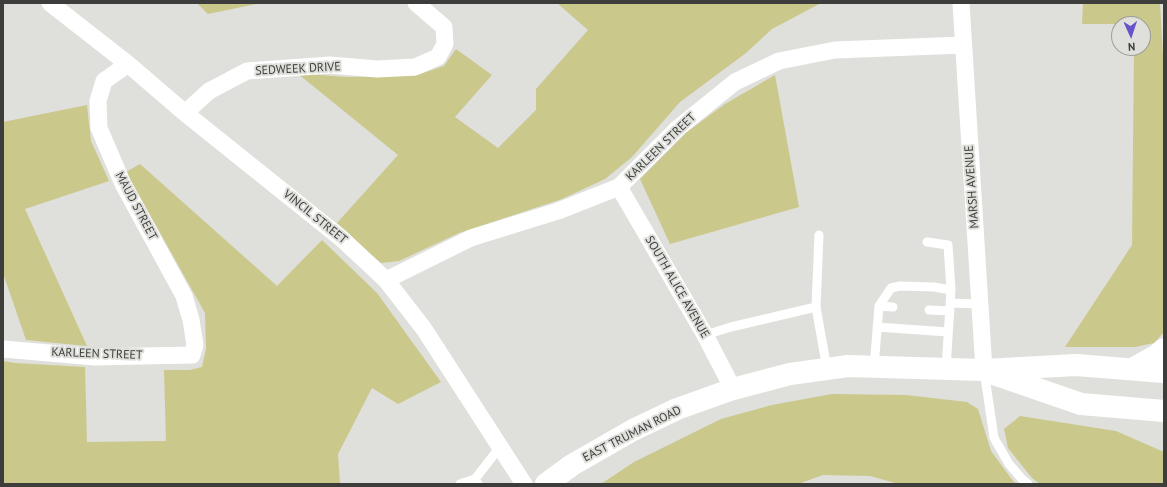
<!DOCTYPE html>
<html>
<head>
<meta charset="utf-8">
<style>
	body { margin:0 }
	#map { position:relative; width:1167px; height:487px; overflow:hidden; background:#dfdfdb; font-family:"PT Sans",sans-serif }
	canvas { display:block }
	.frame { position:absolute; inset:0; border:4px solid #3d3d3b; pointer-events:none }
	.north { position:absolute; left:1111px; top:16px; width:40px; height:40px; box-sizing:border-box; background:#dfdfdb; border:1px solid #9e9e9b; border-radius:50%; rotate:177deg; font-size:11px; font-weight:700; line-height:16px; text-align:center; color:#3d3d3b }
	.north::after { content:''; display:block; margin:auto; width:14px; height:18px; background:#6652cb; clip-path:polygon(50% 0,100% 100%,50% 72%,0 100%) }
</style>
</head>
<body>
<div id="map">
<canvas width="1167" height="487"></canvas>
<div class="frame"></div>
<div class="north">N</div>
</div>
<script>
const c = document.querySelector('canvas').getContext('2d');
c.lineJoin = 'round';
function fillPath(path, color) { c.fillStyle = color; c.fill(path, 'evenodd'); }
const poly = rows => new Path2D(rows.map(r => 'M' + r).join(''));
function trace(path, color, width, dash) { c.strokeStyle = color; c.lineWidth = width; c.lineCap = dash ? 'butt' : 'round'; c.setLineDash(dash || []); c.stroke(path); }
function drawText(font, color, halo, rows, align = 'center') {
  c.font = font + ' "PT Sans",sans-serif'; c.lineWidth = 4; c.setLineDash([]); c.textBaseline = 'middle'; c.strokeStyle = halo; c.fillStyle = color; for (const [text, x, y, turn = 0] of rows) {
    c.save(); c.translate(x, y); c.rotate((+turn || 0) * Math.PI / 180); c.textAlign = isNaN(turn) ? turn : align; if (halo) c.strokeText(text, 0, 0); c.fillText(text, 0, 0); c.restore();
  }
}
const green = poly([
	[197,3,261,3,208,14],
	[557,3,821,3,772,29,746,53,680,102,632,157,605,179,562,199,459,233,399,261,381,263,370,254,337,223,398,155,297,73,346,77,414,76,444,66,456,49,492,75,455,117,498,148,536,110,536,89,588,30],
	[1083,3,1160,3,1164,74,1164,332,1154,343,1135,347,1065,347,1132,245,1134,48,1143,48,1143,24,1082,24],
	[775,75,799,207,670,244,640,179,687,132,725,104],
	[87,105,91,141,109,181,25,209,87,346,26,340,3,273,3,122],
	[140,164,277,286,322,240,377,293,441,382,398,404,372,388,338,454,340,484,3,484,3,361,15,363,85,367,87,442,166,441,164,370,190,370,202,367,206,349,205,313,126,172],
	[832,394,906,395,967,402,978,409,991,451,1013,481,1017,484,899,484,870,476,823,475,798,484,601,484,634,462,721,419,772,405],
	[1020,416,1116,431,1164,452,1164,484,1040,484,1032,478,1008,448,1004,429]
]);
const lane = poly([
	[819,235,816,307,827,369],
	[927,242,948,245,951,290,946,369],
	[950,303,979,304],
	[879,306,893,307],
	[929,310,950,311],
	[877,327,948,332],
	[705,335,731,327,816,307],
	[874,367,879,306,891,288,900,286,934,287,951,290],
	[984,370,994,438,1009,464,1022,479,1028,484],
	[475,479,500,447],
	[460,484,475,479,478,484]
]);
const street = poly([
	[50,3,128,64,185,113,341,238,386,280,424,329,524,484],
	[961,3,984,370],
	[185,113,209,91,247,71,330,65,377,69,415,67,438,57,445,44,444,27,416,3],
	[619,187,705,335,733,389],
	[386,280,471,238,558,211,619,187,678,128,735,82,779,61,835,50,963,45],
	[3,349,95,357,192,355,195,345,191,320,184,296,123,184,99,128,98,101,104,81,128,64]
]);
const secondary = poly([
	[994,374,1081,404,1164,411],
	[546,484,572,465,633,430,677,409,733,389,790,374,848,366,984,370,1076,365,1164,372]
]);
const highway = poly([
	[1132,369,1157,355,1164,349]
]);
const streetNames = [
	["SEDWEEK DRIVE",298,69,-3],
	["KARLEEN STREET",661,147,-44],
	["MARSH AVENUE",972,187,-94],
	["MAUD STREET",136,206,62],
	["VINCIL STREET",315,217,39],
	["SOUTH ALICE AVENUE",677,287,60],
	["KARLEEN STREET",97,354,2],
	["EAST TRUMAN ROAD",632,434,-27]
];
fillPath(green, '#cac88b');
trace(lane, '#fff', 9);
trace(street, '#fff', 17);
trace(secondary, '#fff', 22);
trace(highway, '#fff', 22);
drawText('12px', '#3d3d3b', '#dfdfdb', streetNames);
</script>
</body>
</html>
